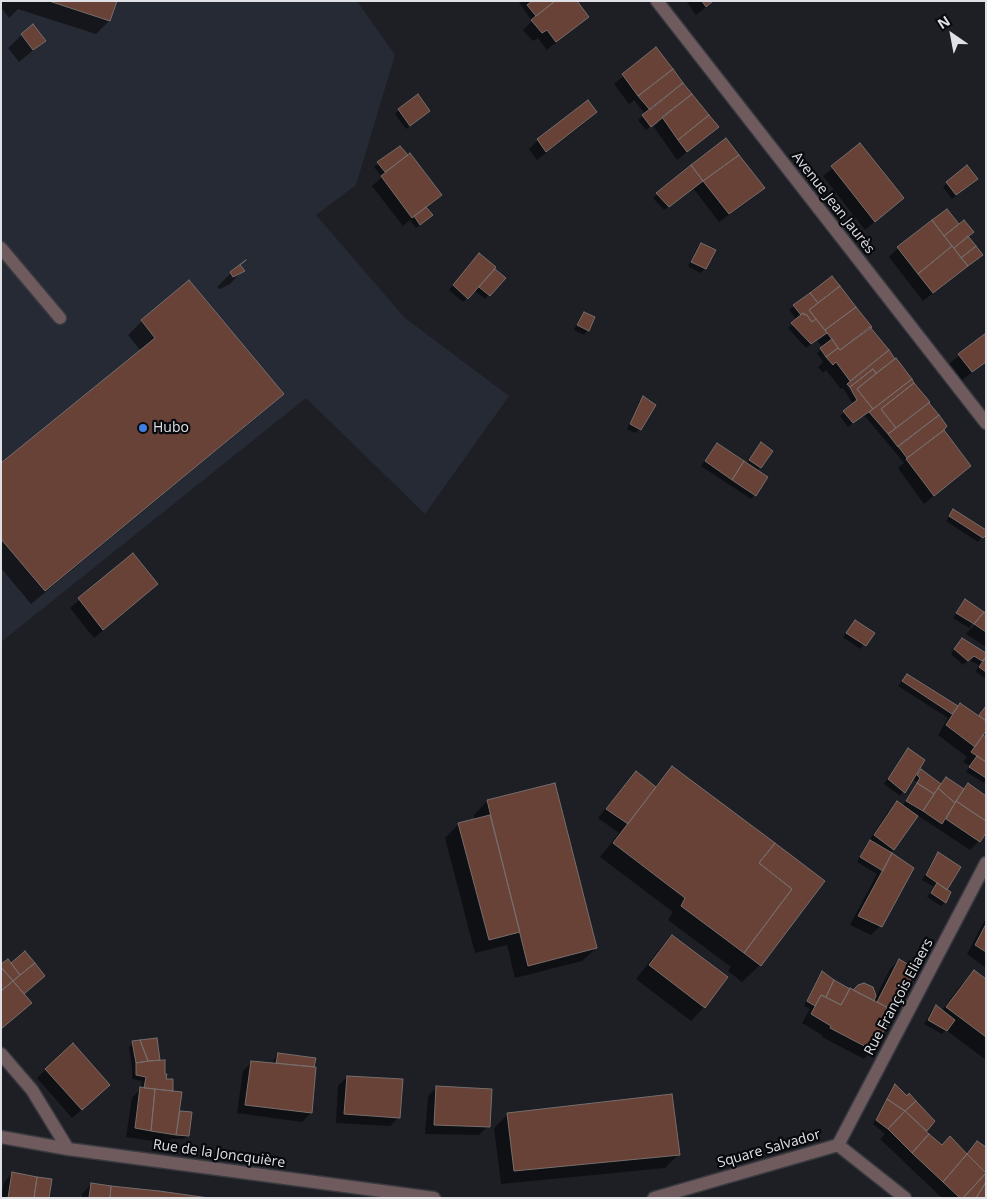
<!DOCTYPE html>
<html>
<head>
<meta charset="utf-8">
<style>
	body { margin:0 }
	#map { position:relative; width:987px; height:1199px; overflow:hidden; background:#1d1f25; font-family:"Open Sans",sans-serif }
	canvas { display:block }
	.frame { position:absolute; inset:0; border:2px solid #e0e1e6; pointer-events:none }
	.north { position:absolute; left:927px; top:10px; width:50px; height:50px; -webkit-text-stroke:4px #08090c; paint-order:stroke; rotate:327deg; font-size:14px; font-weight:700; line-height:20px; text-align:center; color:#e0e1e6 }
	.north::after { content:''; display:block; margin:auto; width:18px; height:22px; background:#e0e1e6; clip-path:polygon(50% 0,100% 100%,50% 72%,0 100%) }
</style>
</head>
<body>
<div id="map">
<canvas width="987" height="1199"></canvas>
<div class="frame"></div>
<div class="north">N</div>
</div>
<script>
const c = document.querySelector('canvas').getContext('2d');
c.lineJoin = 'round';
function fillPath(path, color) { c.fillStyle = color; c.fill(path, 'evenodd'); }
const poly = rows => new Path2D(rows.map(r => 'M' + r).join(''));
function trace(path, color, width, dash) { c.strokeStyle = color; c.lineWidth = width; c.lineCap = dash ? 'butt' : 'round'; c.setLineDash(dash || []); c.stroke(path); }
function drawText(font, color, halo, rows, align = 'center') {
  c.font = font + ' "Open Sans",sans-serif'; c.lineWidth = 4.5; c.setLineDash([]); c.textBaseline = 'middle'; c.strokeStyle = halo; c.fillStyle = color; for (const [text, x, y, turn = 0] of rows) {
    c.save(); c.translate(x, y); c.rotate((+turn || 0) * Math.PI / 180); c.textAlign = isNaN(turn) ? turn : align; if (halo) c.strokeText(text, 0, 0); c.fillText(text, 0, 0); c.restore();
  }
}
const built = poly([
	[1,1,357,1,395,55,356,185,316,215,405,318,509,396,425,514,306,398,1,642]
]);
const shadow = poly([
	[1,1,115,1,109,21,96,34,18,9,9,18,1,7],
	[518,1,554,1,550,5,551,6,557,1,577,1,576,3,587,17,547,50,538,38,533,41,523,30,532,21],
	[686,1,714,1,696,15],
	[22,35,44,41,19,62,8,48],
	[656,49,717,127,677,160,654,127,658,123,657,121,646,130,638,120,645,114,634,100,629,104,614,84],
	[588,102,596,112,587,121,537,160,529,149,538,140],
	[399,110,424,115,406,129,395,114],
	[726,139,763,188,754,197,719,222,693,188,664,210,653,198],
	[860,145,902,198,865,230,823,176],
	[400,147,441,195,426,208,427,219,416,228,410,220,403,226,372,186,382,177,374,167],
	[947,183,972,183,952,199,943,187],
	[947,210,967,237,962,270,923,301,889,257,898,248],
	[701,244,714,251,705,269,700,273,688,266,697,248],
	[479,255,504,278,485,299,474,290,463,302,449,290],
	[243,270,230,284,220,289,217,287,231,273],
	[831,278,894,359,890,362,928,403,945,426,923,444,969,466,924,504,898,468,904,463,865,416,864,417,862,416,848,427,840,416,853,404,843,388,841,389,826,370,823,373,818,367,823,362,817,353,823,348,817,340,806,348,788,328,797,320,789,310],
	[846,384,849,384,855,395,853,396],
	[189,282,282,394,269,407,31,604,1,568,1,464,141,351,128,335,142,321],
	[584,313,588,330,584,335,574,330,580,317],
	[986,334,986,362,962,380,949,364],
	[644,398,640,429,635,433,627,429,639,402],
	[761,443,760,467,757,471,755,495,751,499,701,466,713,449,746,464],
	[953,511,982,537,978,542,946,521],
	[133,555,157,584,94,638,70,608],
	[965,601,983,613,986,609,986,647,966,634,978,621,975,621,969,628,953,618],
	[855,621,873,633,860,649,843,637],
	[958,644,986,655,986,679,976,672,979,665,969,660,963,665,951,654],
	[903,680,957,707,960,704,978,717,986,707,986,781,984,783,966,772,970,766,963,762,967,757,938,735,948,718,898,686],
	[908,749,919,769,940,785,942,782,979,841,970,850,917,815,890,853,880,926,871,935,850,925,877,874,857,862,866,845,888,812,897,803,902,807,917,782,913,779,900,796,884,784],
	[672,768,760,965,742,982,728,971,731,967,668,920,673,912,600,857,619,833,598,818,627,782,636,773,654,787],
	[487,801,596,948,582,961,515,978,507,945,475,953,445,838,458,825,475,820,474,815],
	[938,853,946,890,949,892,945,902,941,906,927,897,934,887,922,880,934,858],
	[986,918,986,968,967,954],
	[672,936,704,1007,691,1021,636,979,659,950],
	[899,960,914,969,872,1050,864,1059,822,1037,822,1035,802,1023,810,1009,804,1006,806,1002,812,1005,814,1004,807,1000,818,977,822,973,873,1003,890,969],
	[974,972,986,980,986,1060,946,1030,942,1034,924,1024,932,1010,936,1006,942,1010,961,985],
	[156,1039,159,1061,165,1080,172,1092,178,1114,180,1112,188,1135,184,1139,171,1139,166,1143,126,1137,132,1098,141,1088,142,1081,132,1079,132,1068,129,1047,133,1042],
	[278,1055,314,1059,311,1113,302,1122,237,1113,243,1071,252,1062,273,1064,274,1059],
	[46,1069,100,1094,72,1118,37,1078],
	[347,1077,399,1117,390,1126,336,1123,338,1086],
	[895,1086,933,1121,925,1131,942,1147,963,1158,986,1198,942,1198,880,1139,885,1134,873,1124,891,1090],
	[437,1087,488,1126,479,1135,425,1134,428,1096],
	[508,1114,679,1154,665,1168,501,1184,494,1128],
	[13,1173,47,1198,1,1198,4,1182],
	[91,1184,199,1198,82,1198,82,1194]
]);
const building = poly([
	[49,1,117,1,110,21,49,1],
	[532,1,555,1,536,16,527,5,532,1],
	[555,1,577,1,589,17,556,42,547,30,542,33,531,20,555,1],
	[702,1,713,1,706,7,702,1],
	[33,24,46,41,33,50,21,34,33,24],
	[656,47,673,69,638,96,622,74,656,47],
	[673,69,683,83,650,110,638,96,673,69],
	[683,83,692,94,651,127,642,115,683,83],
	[418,94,430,111,410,126,398,109,418,94],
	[692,94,709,115,678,140,662,117,692,94],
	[588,100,597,112,546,152,537,139,588,100],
	[709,115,719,127,687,152,678,140,709,115],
	[726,138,739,155,703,181,691,165,726,138],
	[860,143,904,198,875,222,831,166,860,143],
	[400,146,408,155,385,172,377,162,400,146],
	[410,153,442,195,412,218,381,176,410,153],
	[739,155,765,188,729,214,703,181,739,155],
	[691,165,703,181,669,207,656,193,691,165],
	[967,165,978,179,956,195,946,182,967,165],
	[426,207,433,215,420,225,414,216,426,207],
	[947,209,959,224,944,236,932,220,947,209],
	[932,220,952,246,918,274,897,247,932,220],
	[964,220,974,232,954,248,944,236,964,220],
	[968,236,976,246,961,258,954,248,968,236],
	[701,243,716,250,706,269,691,262,701,243],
	[952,246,968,266,933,293,918,274,952,246],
	[976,246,983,255,968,266,961,258,976,246],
	[479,253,496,267,468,299,453,285,479,253],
	[246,260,240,265,245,271,233,277,230,272,246,260],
	[495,269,506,278,490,296,479,287,495,269],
	[832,276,840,286,818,303,810,293,832,276],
	[189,280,284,394,45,591,1,539,1,463,155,338,141,320,189,280],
	[840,286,856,307,825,330,809,310,840,286],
	[810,293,818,303,809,310,816,319,812,322,806,314,804,315,803,313,801,315,793,305,810,293],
	[856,307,872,327,840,350,825,330,856,307],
	[584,312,595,317,589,331,577,325,584,312],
	[803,313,804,315,806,314,812,322,816,319,827,333,811,344,791,323,803,313],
	[870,327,889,350,850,381,836,362,833,365,826,357,838,348,840,350,870,327],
	[986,333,986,362,972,372,958,354,986,333],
	[832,339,838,348,826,357,820,348,832,339],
	[889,350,895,359,876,373,873,369,850,387,847,384,889,350],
	[896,358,912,379,873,409,857,389,896,358],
	[873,369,876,373,857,389,873,409,853,423,843,411,857,400,850,387,873,369],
	[912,379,914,383,881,409,896,428,888,434,869,412,912,379],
	[914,383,930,402,896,428,881,409,914,383],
	[643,396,656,405,641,430,630,424,643,396],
	[929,403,939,415,898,447,888,434,929,403],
	[939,415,947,426,944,430,907,458,898,446,939,415],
	[944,430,971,466,934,496,906,459,944,430],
	[761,442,773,451,761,468,749,460,761,442],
	[717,443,744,461,732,480,705,461,717,443],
	[744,461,768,477,756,496,732,480,744,461],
	[953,509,986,530,986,535,983,538,949,516,953,509],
	[133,553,158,584,103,630,78,598,133,553],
	[965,599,984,612,974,624,956,613,965,599],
	[984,612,986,613,986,632,974,624,984,612],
	[855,620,875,633,866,646,846,633,855,620],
	[962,638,986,653,986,657,982,661,974,656,968,661,954,649,962,638],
	[986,657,986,672,979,667,986,657],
	[907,674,958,706,952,714,902,681,907,674],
	[960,703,986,721,986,731,975,747,946,725,960,703],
	[986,706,986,721,979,715,986,706],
	[983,735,986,737,986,762,971,752,983,735],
	[908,748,925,760,905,793,888,779,908,748],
	[977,756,986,762,986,778,969,767,977,756],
	[672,766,775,843,759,863,792,889,744,953,681,906,685,898,613,843,672,766],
	[921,769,941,784,934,794,917,783,920,778,917,775,921,769],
	[636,771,656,787,628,824,606,809,636,771],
	[946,777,964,789,955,803,938,788,946,777],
	[555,783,597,948,528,966,487,800,555,783],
	[917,783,934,794,923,811,906,801,917,783],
	[968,783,986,796,986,821,956,801,968,783],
	[938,788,955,803,942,824,923,811,938,788],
	[897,801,918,816,894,850,874,835,897,801],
	[956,801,986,821,986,833,980,842,946,819,956,801],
	[490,815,520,932,489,940,458,823,490,815],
	[870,840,892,853,883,871,860,857,870,840],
	[775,843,825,881,761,966,744,953,792,889,759,863,775,843],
	[938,852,961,867,947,890,926,875,938,852],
	[892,853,914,868,882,927,858,916,892,853],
	[937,883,951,892,946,903,931,893,937,883],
	[986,924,986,952,975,945,986,924],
	[672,935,728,977,705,1008,649,965,672,935],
	[25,951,35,963,20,975,11,963,25,951],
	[8,959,20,975,13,981,1,967,1,964,8,959],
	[899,959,916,969,894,1011,877,1002,899,959],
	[35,963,45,976,24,994,13,981,35,963],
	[1,967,13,981,1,991,1,967],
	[974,970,986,979,986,1037,946,1007,974,970],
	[822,971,834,980,826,997,821,995,815,1006,807,1001,822,971],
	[834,980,850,989,841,1005,826,997,834,980],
	[13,981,32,1003,1,1029,1,991,13,981],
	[864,983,873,987,876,996,874,1001,853,990,858,985,864,983],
	[850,988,894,1011,874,1051,830,1028,831,1026,811,1014,821,995,841,1005,850,988],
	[936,1005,955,1020,947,1031,928,1020,936,1005],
	[157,1038,160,1060,148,1061,140,1040,157,1038],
	[140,1040,148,1061,136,1063,132,1041,140,1040],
	[73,1043,110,1085,82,1110,45,1069,73,1043],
	[278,1053,316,1058,314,1067,276,1063,278,1053],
	[165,1060,165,1074,167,1074,166,1079,173,1079,173,1091,144,1088,146,1077,136,1075,136,1063,148,1061,165,1060],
	[251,1061,316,1067,312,1113,245,1105,251,1061],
	[347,1076,403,1079,400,1118,344,1114,347,1076],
	[895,1084,907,1096,909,1093,916,1101,905,1111,887,1099,895,1084],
	[436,1086,492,1089,490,1127,434,1125,436,1086],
	[140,1087,155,1089,151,1131,135,1128,140,1087],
	[155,1089,182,1092,176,1135,151,1131,155,1089],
	[672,1094,680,1155,514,1171,507,1113,672,1094],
	[887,1099,905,1111,888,1129,876,1120,887,1099],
	[916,1101,935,1121,927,1131,905,1111,916,1101],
	[180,1111,192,1112,189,1136,176,1135,180,1111],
	[905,1111,929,1134,912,1153,888,1129,905,1111],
	[929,1134,942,1145,950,1136,967,1154,943,1182,912,1153,929,1134],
	[977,1141,986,1147,986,1173,967,1154,977,1141],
	[967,1154,986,1173,963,1198,960,1198,943,1182,967,1154],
	[12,1172,37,1177,34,1198,8,1198,12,1172],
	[986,1173,986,1182,976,1198,963,1198,986,1173],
	[37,1177,52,1179,49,1198,34,1198,37,1177],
	[986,1182,986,1198,976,1198,986,1182],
	[91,1183,111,1186,110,1198,89,1198,91,1183],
	[111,1186,159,1191,209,1198,110,1198,111,1186]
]);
const minor = poly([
	[657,1,986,423],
	[1,248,60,318],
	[1,1054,32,1090,68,1149],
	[1,1137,68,1149,434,1198],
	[838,1145,986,863],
	[838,1145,905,1198],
	[654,1198,838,1145]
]);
const markers = [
	[143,428,5,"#3f7fe0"]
];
const streetNames = [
	["Avenue Jean Jaurès",833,203,52],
	["Rue François Eliaers",899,997,-62],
	["Square Salvador",769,1149,-16],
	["Rue de la Joncquière",219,1154,8]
];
const poiNames = [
	["Hubo",153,428]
];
fillPath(built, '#262a35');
fillPath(shadow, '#0007');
fillPath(building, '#684137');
trace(building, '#776e6c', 1);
trace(minor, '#383a40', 15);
trace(minor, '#6f5b5d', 12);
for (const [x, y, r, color] of markers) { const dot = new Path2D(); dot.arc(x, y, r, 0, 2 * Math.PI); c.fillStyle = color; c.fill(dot); trace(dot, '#08090c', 2); }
drawText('14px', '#e0e1e6', '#08090c', streetNames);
drawText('14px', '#e0e1e6', '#08090c', poiNames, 'left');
</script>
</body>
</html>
